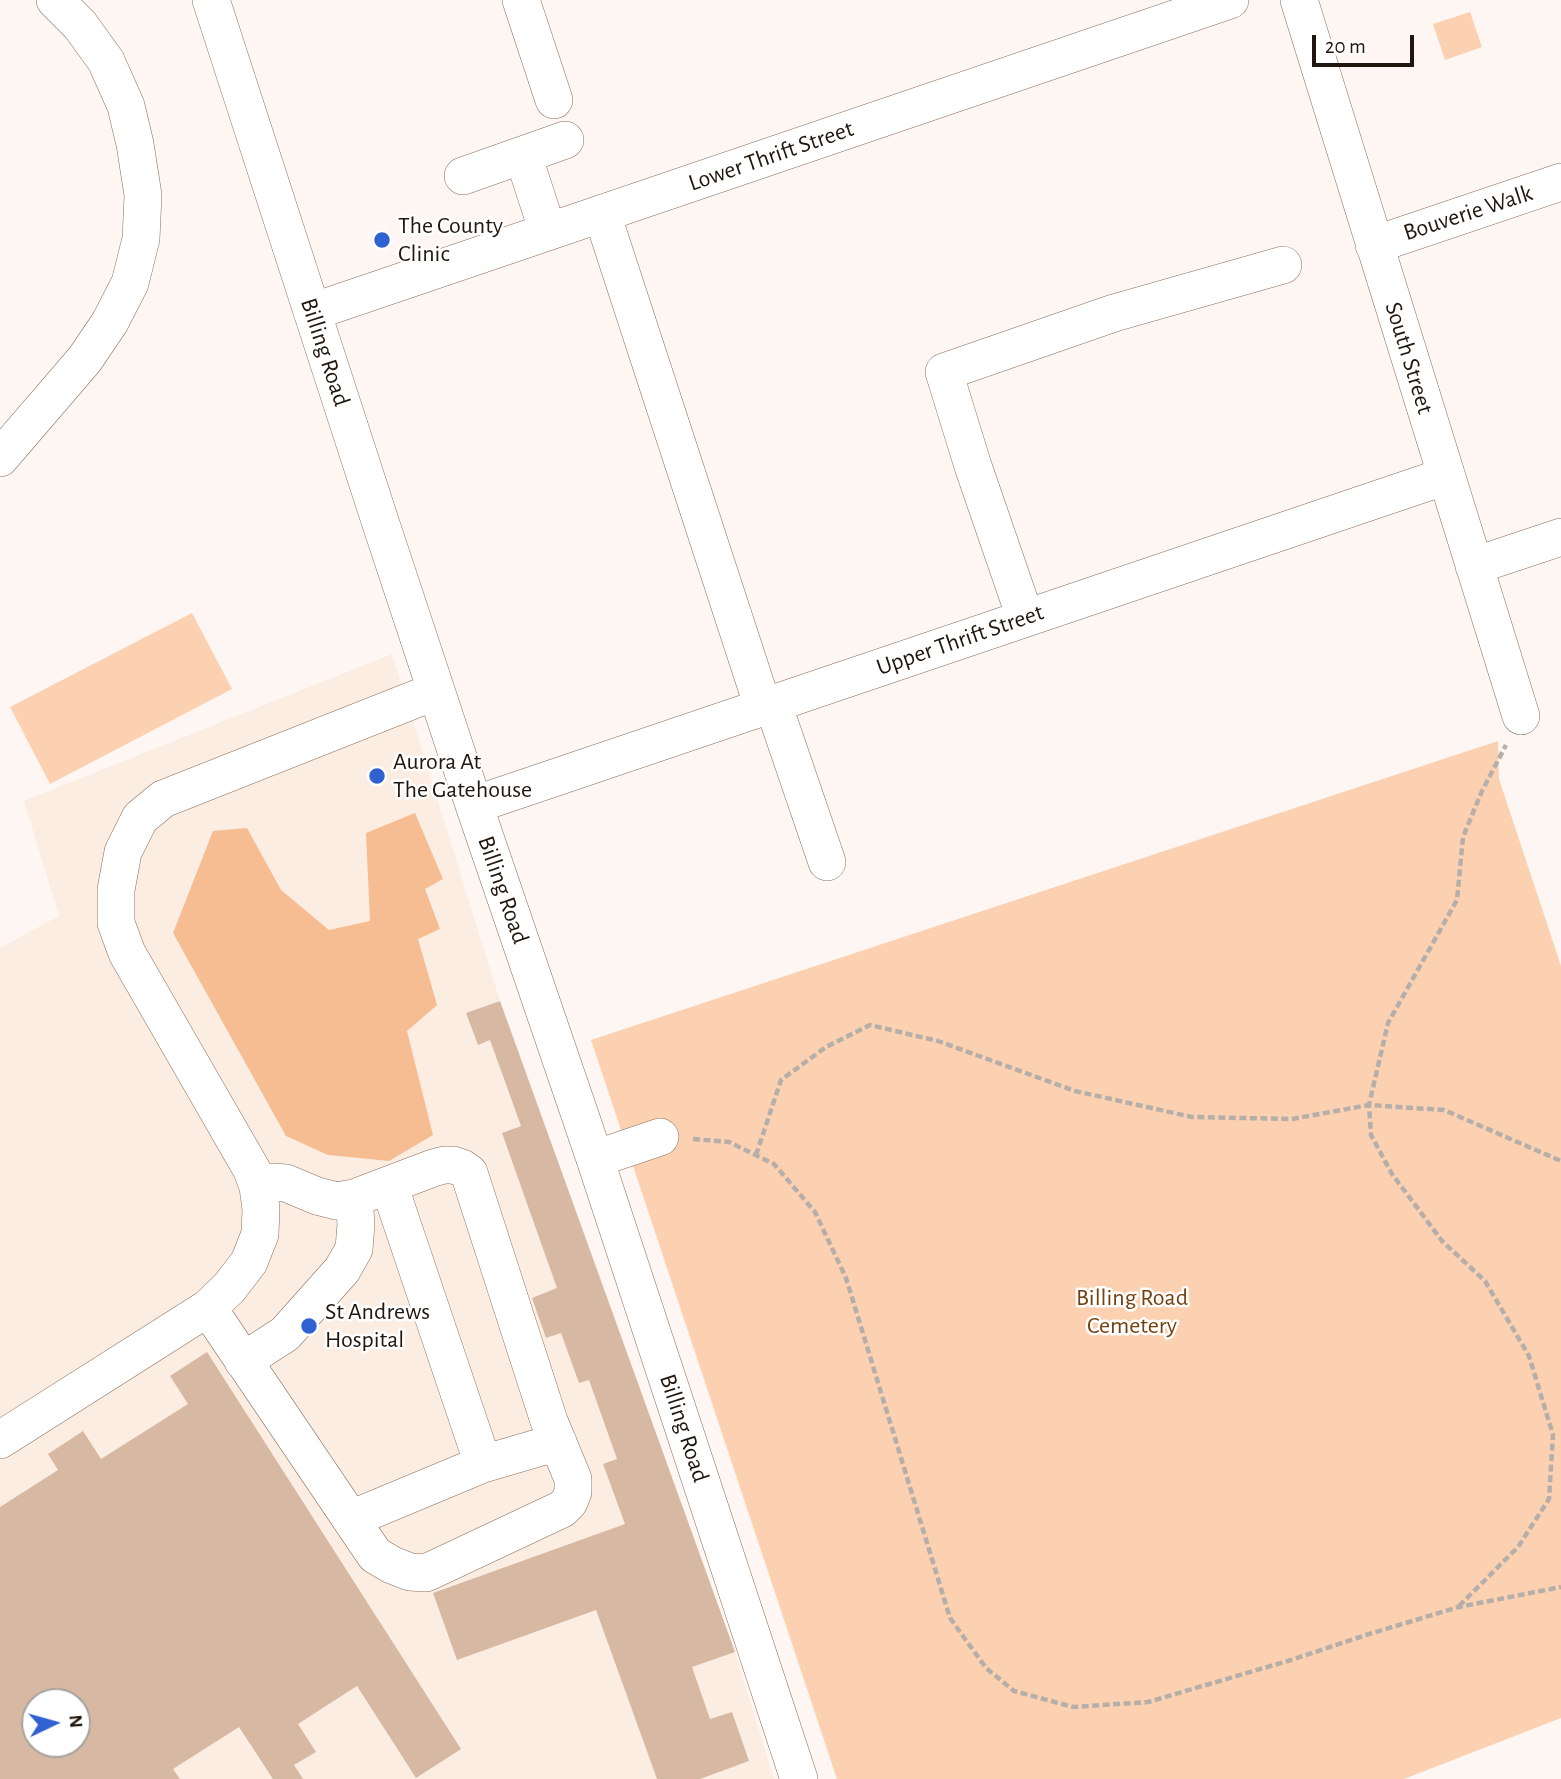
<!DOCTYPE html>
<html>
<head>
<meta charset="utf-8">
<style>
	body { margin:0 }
	#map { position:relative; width:1561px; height:1779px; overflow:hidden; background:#fdf6f2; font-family:"Alegreya Sans",sans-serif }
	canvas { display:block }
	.north { position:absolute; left:21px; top:1688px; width:70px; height:70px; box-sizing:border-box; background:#fff; border:2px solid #a6a29f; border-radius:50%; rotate:85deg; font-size:19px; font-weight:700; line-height:28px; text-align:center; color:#21160e }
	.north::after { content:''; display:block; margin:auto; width:24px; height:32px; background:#2f62d0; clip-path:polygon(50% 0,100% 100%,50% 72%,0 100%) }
	.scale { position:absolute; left:1312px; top:35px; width:102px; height:32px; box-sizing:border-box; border:4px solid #21160e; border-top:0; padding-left:9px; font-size:21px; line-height:24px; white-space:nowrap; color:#21160e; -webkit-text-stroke:5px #fff; paint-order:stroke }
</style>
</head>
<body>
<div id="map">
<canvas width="1561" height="1779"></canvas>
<div class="north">N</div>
<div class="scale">20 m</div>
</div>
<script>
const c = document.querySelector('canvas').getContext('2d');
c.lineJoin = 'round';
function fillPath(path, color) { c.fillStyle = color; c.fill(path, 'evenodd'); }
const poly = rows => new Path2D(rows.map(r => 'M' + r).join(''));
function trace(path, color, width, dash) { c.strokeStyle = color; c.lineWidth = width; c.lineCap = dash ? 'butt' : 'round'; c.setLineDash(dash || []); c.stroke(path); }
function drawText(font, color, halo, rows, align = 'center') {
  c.font = font + ' "Alegreya Sans",sans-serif'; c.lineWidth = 5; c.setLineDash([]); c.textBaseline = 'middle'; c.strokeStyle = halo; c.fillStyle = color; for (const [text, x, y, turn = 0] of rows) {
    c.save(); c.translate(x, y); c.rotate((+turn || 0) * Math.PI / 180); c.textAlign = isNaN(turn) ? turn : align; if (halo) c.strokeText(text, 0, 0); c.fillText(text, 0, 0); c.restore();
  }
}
const built = poly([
	[392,654,500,1001,735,1652,774,1779,0,1779,0,948,59,916,24,801],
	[35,1702,77,1702,77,1744,35,1744]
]);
const green = poly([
	[1470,12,1482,47,1445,60,1433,24],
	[192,613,232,689,50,784,10,707],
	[1498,741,1499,779,1561,966,1561,1718,1404,1779,837,1779,591,1040]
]);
const forest = poly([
	[415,813,443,879,425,889,440,929,418,939,437,1005,407,1031,433,1135,389,1161,328,1155,286,1136,173,933,213,831,247,828,281,890,329,930,370,921,366,833]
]);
const building = poly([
	[500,1001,735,1652,692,1667,710,1719,732,1712,749,1761,700,1779,657,1779,596,1610,457,1660,433,1593,625,1524,603,1464,617,1459,589,1380,579,1383,561,1333,546,1338,532,1298,557,1288,502,1133,521,1126,490,1040,478,1045,466,1013],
	[207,1352,461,1749,416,1778,357,1686,298,1724,316,1752,294,1765,303,1779,273,1779,239,1727,173,1769,180,1779,0,1779,0,1507,58,1470,48,1454,83,1431,101,1459,188,1404,170,1376],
	[35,1702,77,1702,77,1744,35,1744]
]);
const path = poly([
	[693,1139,729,1142,774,1164,815,1212,846,1278,950,1618,986,1668,1014,1691,1073,1707,1148,1702,1291,1660,1369,1634,1459,1607,1561,1587],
	[756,1155,781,1080,826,1047,870,1025,938,1041,1075,1091,1192,1117,1292,1119,1369,1105,1444,1110,1561,1161],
	[1459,1606,1518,1547,1549,1499,1553,1435,1529,1356,1485,1281,1442,1241,1392,1174,1371,1135,1369,1105,1388,1023,1457,900,1463,837,1482,791,1506,745]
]);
const minor = poly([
	[211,0,381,524,474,805,595,1159,799,1779],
	[521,0,554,100],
	[1299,0,1521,716],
	[523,155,548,232],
	[463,176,565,140],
	[602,214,763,707],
	[1374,245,1561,182],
	[312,312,1230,0],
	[0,458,85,359,110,322,130,283,141,239,143,195,135,144,126,106,106,61,80,25,55,0],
	[1474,566,1561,537],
	[1025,617,973,466,944,372,1114,313,1283,265],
	[773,704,827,862],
	[474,805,1446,476],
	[595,1159,660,1137],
	[389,1185,483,1464],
	[208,1308,375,1555,392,1565,410,1572,426,1573,562,1509,569,1502,573,1492,573,1479,549,1421,469,1173,462,1168,453,1165,444,1165,433,1168,354,1198,337,1201,317,1196,286,1183,272,1182,258,1187],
	[243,1361,285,1334,342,1270,354,1249,356,1224,354,1198],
	[0,1440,208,1308,229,1288,249,1262,260,1234,261,1209,258,1187,252,1170,127,953,116,923,116,890,123,852,140,818,163,799,436,691],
	[351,1519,483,1464,558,1442]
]);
const markers = [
	[382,240,9,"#2f62d0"],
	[377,776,9,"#2f62d0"],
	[309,1326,9,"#2f62d0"]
];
const streetNames = [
	["Lower Thrift Street",771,156,-19],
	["Bouverie Walk",1468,213,-18],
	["Billing Road",325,352,72],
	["South Street",1409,358,73],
	["Upper Thrift Street",960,640,-19],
	["Billing Road",503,890,71],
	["Billing Road",684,1428,72]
];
const poiNames = [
	["The County",398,226],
	["Clinic",398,254],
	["Aurora At",393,762],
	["The Gatehouse",393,790],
	["St Andrews",325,1312],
	["Hospital",325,1340]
];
const parkNames = [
	["Billing Road",1132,1298],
	["Cemetery",1132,1326]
];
fillPath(built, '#fcede2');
fillPath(green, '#fcd1b2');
fillPath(forest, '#f5bd91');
fillPath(building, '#d7b9a3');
trace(minor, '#896e59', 38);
trace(path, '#b6aea8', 4.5, [7, 3.5]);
trace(minor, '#fff', 37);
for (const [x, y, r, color] of markers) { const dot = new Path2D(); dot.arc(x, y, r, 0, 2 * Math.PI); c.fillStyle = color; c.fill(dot); trace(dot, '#fff', 2.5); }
drawText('24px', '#21160e', '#fff', streetNames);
drawText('24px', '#21160e', '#fff', poiNames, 'left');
drawText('24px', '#73400e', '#fff', parkNames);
</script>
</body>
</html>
